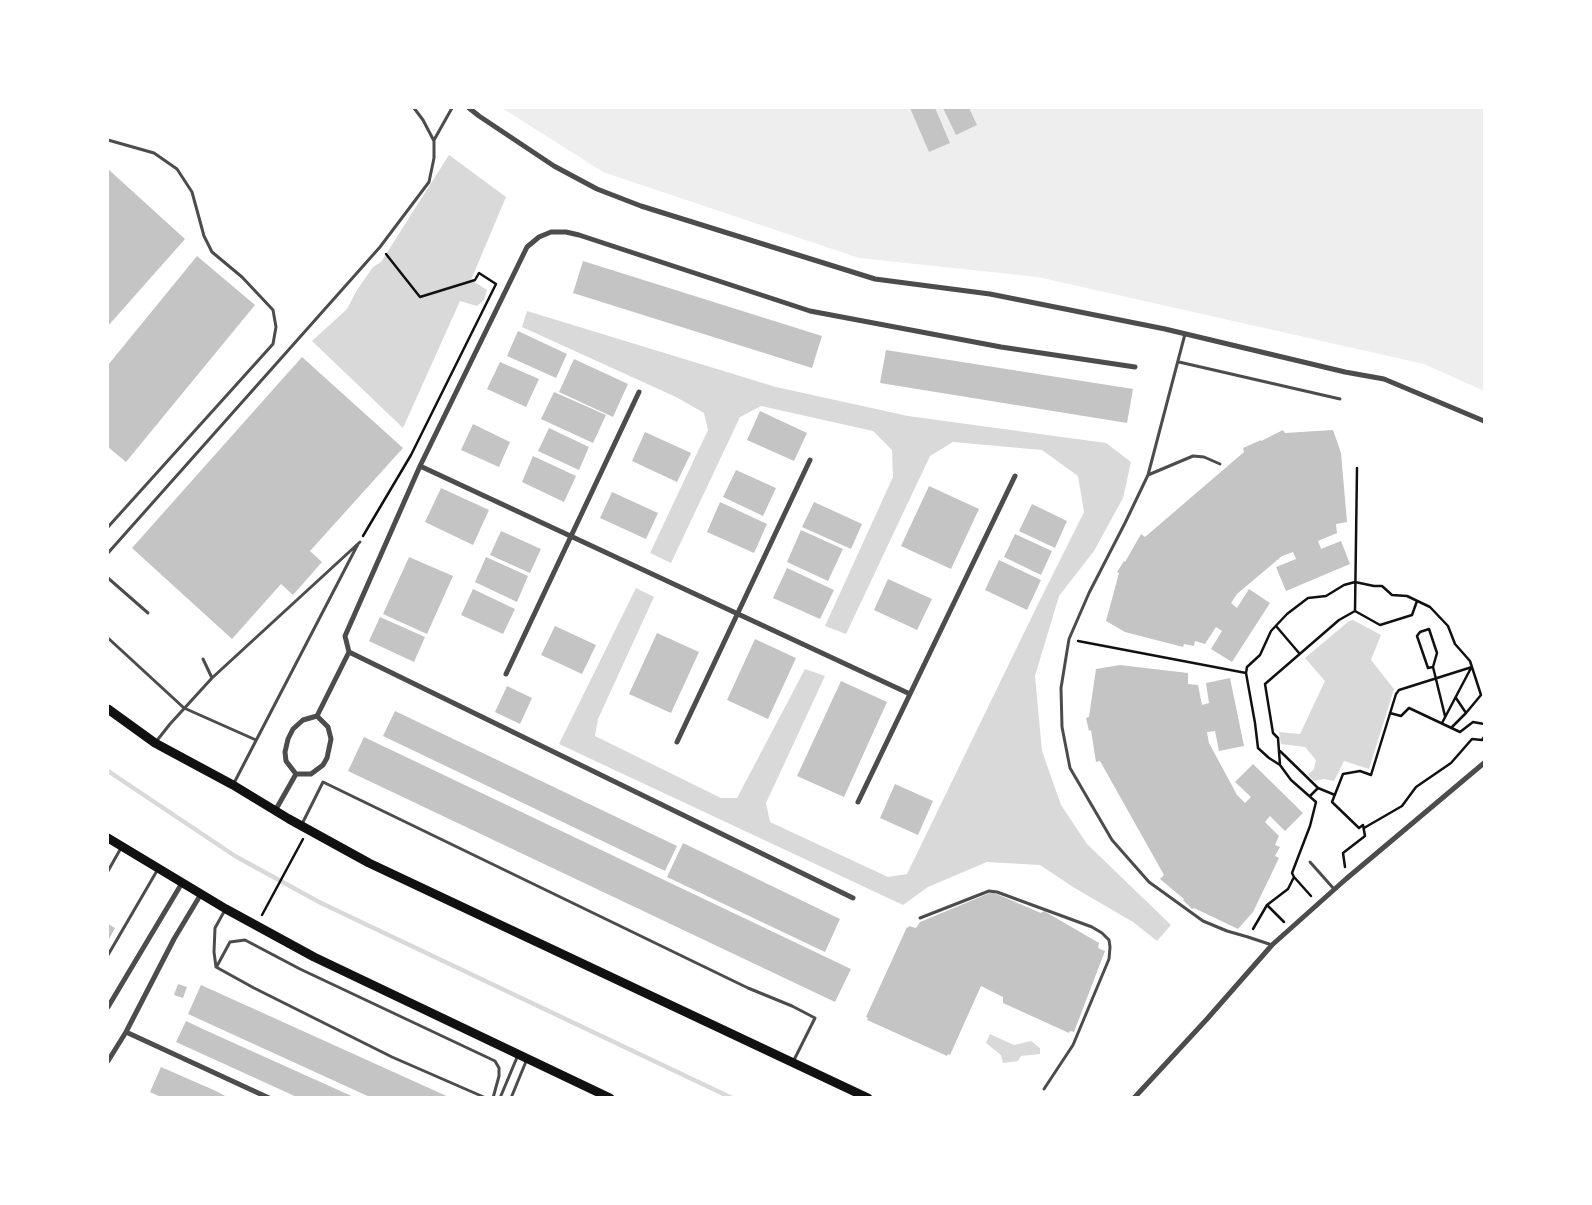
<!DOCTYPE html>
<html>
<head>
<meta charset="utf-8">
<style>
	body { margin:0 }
	#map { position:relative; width:1592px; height:1205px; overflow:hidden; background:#fff; font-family:"IBM Plex Sans",sans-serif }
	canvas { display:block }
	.frame { position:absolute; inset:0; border:109px solid #fff; pointer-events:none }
</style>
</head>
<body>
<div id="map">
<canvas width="1592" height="1205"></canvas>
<div class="frame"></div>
</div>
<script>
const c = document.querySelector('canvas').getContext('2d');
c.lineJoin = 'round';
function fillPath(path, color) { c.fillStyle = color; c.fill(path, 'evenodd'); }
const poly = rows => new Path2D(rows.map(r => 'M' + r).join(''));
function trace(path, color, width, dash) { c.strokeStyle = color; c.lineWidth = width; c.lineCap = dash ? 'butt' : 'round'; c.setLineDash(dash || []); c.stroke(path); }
const green = poly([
	[502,108,1484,108,1484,391,1424,364,1038,277,859,258,603,172]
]);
const water = poly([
	[449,155,506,197,471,280,487,290,484,300,477,306,460,301,403,428,312,341,347,309,357,290,373,267,381,262],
	[527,311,776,387,908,416,1106,443,1131,462,1123,498,1094,551,1059,596,1035,676,1042,751,1061,805,1087,844,1171,925,1157,941,1133,922,1073,887,1040,865,987,862,928,887,903,905,559,744,636,588,654,597,598,719,595,736,721,798,737,798,805,669,825,676,766,803,770,822,888,877,907,874,1039,602,1084,512,1078,476,1042,450,953,442,930,456,846,634,825,626,893,477,892,450,873,431,761,406,740,417,671,563,650,553,708,430,704,413,676,397,522,327],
	[1353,620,1381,635,1371,660,1394,689,1369,769,1344,761,1334,781,1324,779,1314,781,1308,775,1314,769,1316,760,1305,747,1281,744,1279,732,1300,734,1325,681,1305,658,1349,621],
	[990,1034,1014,1045,1031,1041,1040,1048,1040,1054,1021,1056,1018,1061,1003,1063,1001,1055,986,1043]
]);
const stream = poly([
	[108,771,235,856,321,903,732,1098]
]);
const building = poly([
	[910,108,935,108,950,143,929,152],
	[943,108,969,108,977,125,956,135],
	[108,169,185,239,108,326],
	[197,256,255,305,126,462,108,447,108,365],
	[583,261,822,336,812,368,573,293],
	[518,331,567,354,556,378,507,356],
	[886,350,1133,389,1127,423,880,383],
	[302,357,403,448,310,551,322,562,293,595,281,584,232,639,132,548],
	[574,359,628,384,613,417,559,392],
	[500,362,539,379,526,407,487,389],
	[554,392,606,415,593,443,541,419],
	[760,411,807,433,794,461,747,440],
	[473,424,510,442,499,467,461,450],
	[549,428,589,447,579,470,538,451],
	[1283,430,1285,433,1333,430,1341,453,1347,522,1336,524,1337,533,1318,541,1321,549,1341,541,1350,564,1286,591,1276,567,1296,559,1293,552,1282,556,1237,594,1231,603,1237,608,1249,589,1270,603,1232,662,1211,649,1222,631,1216,627,1205,644,1195,641,1194,646,1184,644,1183,647,1125,632,1106,621,1119,573,1117,572,1124,561,1125,562,1141,534,1145,537,1244,452,1243,448,1261,440,1261,441],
	[645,432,691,453,677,482,632,461],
	[533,456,576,476,564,502,522,482],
	[736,470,776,488,763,516,723,497],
	[929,486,979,509,951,569,901,546],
	[441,488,489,510,473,545,425,522],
	[612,492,658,513,646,539,600,518],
	[720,502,767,524,754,553,707,532],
	[814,502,862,524,851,549,802,527],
	[1032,504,1067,521,1055,548,1019,531],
	[801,530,843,549,828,581,787,562],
	[501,531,541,549,530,573,490,555],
	[1015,534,1052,551,1041,575,1004,557],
	[409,557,453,576,427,634,383,614],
	[486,557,528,576,517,602,475,582],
	[999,560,1041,580,1027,610,985,590],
	[787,568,834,590,820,619,773,598],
	[888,579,932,599,917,630,874,610],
	[473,589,515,609,503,634,461,615],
	[380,617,425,637,414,662,369,641],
	[555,626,596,645,582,674,541,655],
	[657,633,699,652,671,713,629,694],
	[755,639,796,658,768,719,727,700],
	[1120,665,1188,673,1188,684,1198,685,1202,705,1209,703,1206,683,1230,678,1244,746,1219,751,1215,731,1207,732,1209,743,1237,795,1245,803,1251,797,1235,782,1253,764,1303,813,1285,831,1270,816,1265,822,1279,836,1275,845,1280,847,1275,856,1279,858,1253,912,1238,929,1194,908,1192,909,1183,900,1184,899,1160,879,1164,875,1100,761,1096,762,1091,730,1089,731,1086,718,1089,717,1096,669],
	[841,681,887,702,844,797,797,776],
	[507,686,532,698,520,724,495,712],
	[395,711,677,846,665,871,383,736],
	[364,737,851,969,835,1002,348,771],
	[895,784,933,801,918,835,880,818],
	[683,843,840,919,825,952,667,877],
	[992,892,1041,913,1044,911,1099,943,1098,948,1105,951,1074,1032,1070,1031,1069,1033,1003,1003,1003,997,981,986,950,1055,948,1054,947,1056,867,1020,868,1018,866,1017,907,927,908,928,909,926,916,928,920,922],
	[108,924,115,928,108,941],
	[178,984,187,987,183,998,174,995],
	[201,985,451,1098,372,1098,188,1014],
	[186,1021,205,1030,356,1098,299,1098,176,1042],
	[161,1067,216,1091,229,1098,163,1098,150,1092]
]);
const path = poly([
	[363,536,411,455,496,284,479,273,475,280,420,297,386,254],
	[1355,611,1357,468],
	[1276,626,1299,653],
	[1078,641,1246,673],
	[1433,667,1428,668,1417,636,1420,632,1429,629,1437,653,1433,667,1445,716],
	[1456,698,1466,713],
	[1390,713,1401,716,1409,708,1460,732,1473,722,1484,724],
	[1442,723,1471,668],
	[1280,751,1318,788,1335,795],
	[1280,765,1278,738,1273,733,1265,684,1339,620,1355,611,1380,625,1412,615,1417,601],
	[1310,796,1318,788],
	[1364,828,1402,806,1416,787,1451,763,1472,739,1482,740,1484,737],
	[1345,867,1343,853,1365,836,1363,825,1359,828,1332,802,1343,774,1360,771,1371,775,1396,694,1399,690,1472,667],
	[1294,877,1311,896],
	[1267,905,1284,922],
	[262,915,303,839],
	[1253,929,1267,905,1288,889,1294,877,1292,873,1310,826,1316,802,1291,780,1280,765,1269,758,1258,748,1255,723,1246,673,1247,667,1260,655,1271,631,1287,614,1308,598,1326,596,1344,585,1355,582,1374,586,1382,586,1392,595,1407,596,1430,607,1448,626,1455,644,1470,661,1481,695,1466,713,1451,728]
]);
const service = poly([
	[108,140,154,153,177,169,192,192,204,236,212,252,242,277,273,310,276,327,273,344,108,527],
	[434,140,452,108],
	[1185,334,1148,475,1125,523,1089,593,1069,639,1061,688,1062,727,1070,768,1112,840,1149,882,1203,921,1227,931,1248,937,1272,945],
	[1179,362,1340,399],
	[1148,475,1193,456,1204,457,1220,464],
	[108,553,380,247,429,182,434,158,434,141,423,120,414,108],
	[108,578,148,613],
	[108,638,184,708,256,740],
	[203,659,212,678],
	[155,743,170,724,212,678,360,542],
	[234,783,358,544],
	[302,824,323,782,748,988,792,1006,815,1018,793,1062],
	[1310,862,1334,889],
	[108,871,121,848],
	[225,910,215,928,214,952,216,967,254,988,392,1057,486,1098],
	[920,918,989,891,997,892,1092,927,1102,933,1109,940,1110,947,1109,959,1073,1045,1044,1089],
	[108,955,158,869],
	[217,966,230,942,245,940,300,969,495,1061,499,1068,499,1076,493,1098],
	[500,1098,518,1055],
	[511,1098,527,1059]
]);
const minor = poly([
	[469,108,479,116,554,166,597,189,641,206,875,279,990,294,1165,329,1345,372,1384,379,1484,421],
	[420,466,345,636,349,652,853,898],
	[506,674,639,392],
	[910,694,420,466,527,247,539,237,551,232,566,232,579,235,810,311,1001,347,1135,367],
	[317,716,328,727,331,739,327,758,323,765,311,774,296,774,286,761,285,752,288,739,293,729,303,720,317,716,349,652],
	[677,742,810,460],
	[858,802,1015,476],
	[275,811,296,774],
	[108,1007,182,883],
	[126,1032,269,1098],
	[108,1061,126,1032,174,939,201,894],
	[1134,1098,1207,1019,1272,945,1346,879,1484,763]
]);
const secondary = poly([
	[108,709,155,743,233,785,289,819,369,863,868,1098],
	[108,838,226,909,314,957,610,1098]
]);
fillPath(green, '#eee');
fillPath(water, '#d9d9d9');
trace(stream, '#d9d9d9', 4.5);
fillPath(building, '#c4c4c4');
trace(path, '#111', 2.5);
trace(service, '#4c4c4c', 3);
trace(minor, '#4c4c4c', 5);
trace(secondary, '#111', 9);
</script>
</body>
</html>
